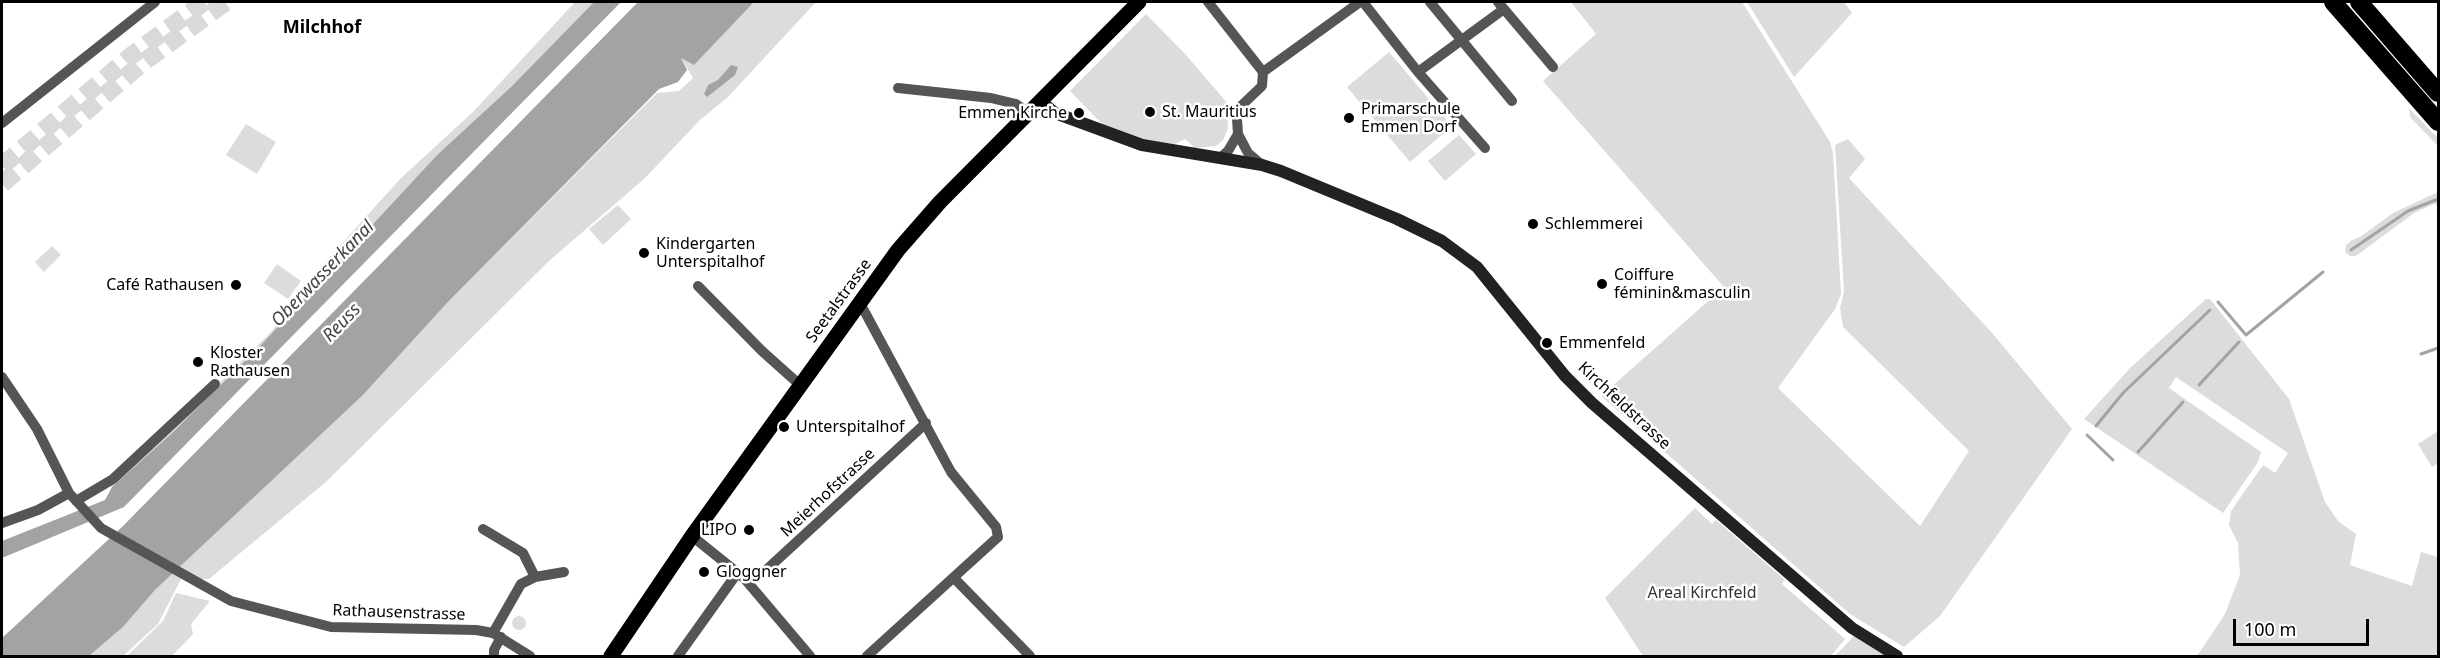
<!DOCTYPE html>
<html>
<head>
<meta charset="utf-8">
<style>
	body { margin:0 }
	#map { position:relative; width:2440px; height:658px; overflow:hidden; background:#fff; font-family:"Noto Sans",sans-serif }
	canvas { display:block }
	.frame { position:absolute; inset:0; border:3px solid #000; pointer-events:none }
	.scale { position:absolute; left:2233px; top:619px; width:136px; height:27px; box-sizing:border-box; border:3px solid #000; border-top:0; padding-left:8px; font-size:18px; line-height:21px; white-space:nowrap; color:#000; -webkit-text-stroke:4px #fff; paint-order:stroke }
</style>
</head>
<body>
<div id="map">
<canvas width="2440" height="658"></canvas>
<div class="frame"></div>
<div class="scale">100 m</div>
</div>
<script>
const c = document.querySelector('canvas').getContext('2d');
c.lineJoin = 'round';
function fillPath(path, color) { c.fillStyle = color; c.fill(path, 'evenodd'); }
const poly = rows => new Path2D(rows.map(r => 'M' + r).join(''));
function trace(path, color, width, dash) { c.strokeStyle = color; c.lineWidth = width; c.lineCap = dash ? 'butt' : 'round'; c.setLineDash(dash || []); c.stroke(path); }
function drawText(font, color, halo, rows, align = 'center') {
  c.font = font + ' "Noto Sans",sans-serif'; c.lineWidth = 5; c.setLineDash([]); c.textBaseline = 'middle'; c.strokeStyle = halo; c.fillStyle = color; for (const [text, x, y, turn = 0] of rows) {
    c.save(); c.translate(x, y); c.rotate((+turn || 0) * Math.PI / 180); c.textAlign = isNaN(turn) ? turn : align; if (halo) c.strokeText(text, 0, 0); c.fillText(text, 0, 0); c.restore();
  }
}
const green = poly([
	[575,2,594,2,512,86,437,155,261,345,171,434,112,487,109,485,194,408,272,331,308,281,400,179,474,111],
	[754,2,816,2,728,97,700,120,644,179,549,261,327,481,209,579,181,579,158,624,123,656,89,656,123,627,155,590,363,395,447,303,657,93,679,91,693,78,681,58,694,64],
	[1571,2,1742,2,1830,142,1833,153,1841,294,1835,309,1778,388,1920,526,1969,451,1843,327,1840,308,1844,291,1835,145,1848,139,1865,159,1849,178,1993,334,2072,429,1940,616,1904,647,1850,614,1601,396,1724,287,1543,81,1596,34],
	[1747,2,1844,2,1852,13,1794,77],
	[1146,14,1186,55,1229,105,1223,110,1227,115,1228,129,1223,140,1216,146,1195,148,1185,139,1175,144,1147,141,1104,126,1070,91],
	[1389,52,1452,126,1410,162,1347,87],
	[2409,108,2438,138,2438,146,2410,117],
	[246,124,276,142,257,174,226,155],
	[1459,135,1476,154,1445,181,1428,161],
	[2438,192,2438,205,2434,204,2414,213,2356,256,2350,256,2345,252,2346,245,2352,240,2360,237,2393,213],
	[618,205,631,219,603,245,589,229],
	[52,246,61,255,44,272,35,262],
	[277,264,301,281,288,299,264,283],
	[2206,299,2210,299,2289,399,2325,502,2338,521,2356,534,2350,565,2412,586,2421,552,2438,557,2438,656,2197,656,2225,614,2240,575,2238,543,2229,525,2231,511,2263,465,2275,473,2288,453,2176,377,2169,388,2261,452,2258,462,2223,513,2084,419,2130,368],
	[2438,431,2438,463,2432,467,2418,444],
	[1695,508,1712,524,1716,520,1785,580,1782,584,1845,639,1831,656,1643,656,1605,598],
	[176,593,210,601,191,624,193,634,172,656,127,656,163,621],
	'512 623a7 7 0 1 1 14 0a7 7 0 1 1-14 0Z',
	[1854,636,1870,646,1887,656,1835,656]
]);
const water = poly([
	[594,2,621,2,124,507,2,558,2,541,105,500,112,487,171,434,261,345,437,155,512,86],
	[638,2,754,2,694,65,681,58,687,70,678,82,659,89,447,303,363,395,155,590,123,627,89,656,2,656,2,638,123,526],
	[731,65,738,67,735,75,707,97,704,94,708,85,718,80]
]);
const stream = poly([
	[2351,250,2408,211,2438,199],
	[2218,302,2246,335,2323,272],
	[2421,354,2438,348],
	[2199,385,2239,342],
	[2096,426,2123,393,2210,310],
	[2087,435,2113,460],
	[2138,452,2183,402]
]);
const highwayTunnel = poly([
	[2,166,132,55,204,2],
	[2,184,141,64,226,2]
]);
const street = poly([
	[1208,2,1263,72,1262,86,1241,106,1237,119,1238,134,1248,153,1262,165],
	[1363,2,1418,72,1485,148],
	[1430,2,1512,101],
	[1498,2,1553,67],
	[1263,72,1360,2],
	[1418,72,1504,9],
	[898,88,991,98,1016,104,1029,113],
	[2,123,155,2],
	[1220,158,1228,151,1238,134],
	[698,286,762,351,800,385],
	[860,303,951,472,996,527,998,537,867,656],
	[2,377,37,429,69,493,101,528,231,601,331,627,476,630,493,633,530,656],
	[76,501,113,479,215,384],
	[2,523,38,510,69,493],
	[483,529,523,553,535,577],
	[692,536,744,578,810,656],
	[955,579,1030,656],
	[748,582,764,572,926,423],
	[493,633,521,584,535,577,564,572],
	[494,656,494,650,501,637],
	[678,656,738,572]
]);
const secondary = poly([
	[1041,101,1055,113,1142,145,1262,165,1281,171,1397,219,1442,241,1477,267,1565,376,1592,403,1852,628,1897,656]
]);
const primary = poly([
	[611,656,692,536,898,250,940,202,1139,2]
]);
const highway = poly([
	[2333,2,2438,122],
	[2359,2,2438,93]
]);
const markers = [
	[1150,112,6,"#000"],
	[1079,113,6,"#000"],
	[1349,118,6,"#000"],
	[1533,224,6,"#000"],
	[644,253,6,"#000"],
	[1602,284,6,"#000"],
	[236,285,6,"#000"],
	[1547,343,6,"#000"],
	[198,362,6,"#000"],
	[784,427,6,"#000"],
	[749,530,6,"#000"],
	[704,572,6,"#000"]
];
const poiNames = [
	["Primarschule",1361,109],
	["Emmen Dorf",1361,127],
	["St. Mauritius",1162,112],
	["Emmen Kirche",1067,113,"right"],
	["Schlemmerei",1545,224],
	["Kindergarten",656,244],
	["Unterspitalhof",656,262],
	["Coiffure",1614,275],
	["féminin&masculin",1614,293],
	["Café Rathausen",224,285,"right"],
	["Emmenfeld",1559,343],
	["Kloster",210,353],
	["Rathausen",210,371],
	["Unterspitalhof",796,427],
	["LIPO",737,530,"right"],
	["Gloggner",716,572]
];
const streetNames = [
	["Seetalstrasse",839,301,-54],
	["Kirchfeldstrasse",1624,406,43],
	["Meierhofstrasse",828,493,-43],
	["Rathausenstrasse",399,613,2]
];
const parkNames = [
	["Areal Kirchfeld",1702,593]
];
const neighbourhoodNames = [
	["Milchhof",322,28]
];
const waterNames = [
	["Oberwasserkanal",323,274,-46],
	["Reuss",342,323,-46]
];
fillPath(green, '#dcdcdc');
fillPath(water, '#a3a3a3');
trace(stream, '#a3a3a3', 3);
trace(highwayTunnel, '#d9d9d9', 18, [18, 9]);
trace(street, '#555', 10);
trace(secondary, '#222', 12);
trace(primary, '#000', 15);
trace(highway, '#000', 18);
for (const [x, y, r, color] of markers) { const dot = new Path2D(); dot.arc(x, y, r, 0, 2 * Math.PI); c.fillStyle = color; c.fill(dot); trace(dot, '#fff', 2); }
drawText('16px', '#000', '#fff', poiNames, 'left');
drawText('16px', '#000', '#fff', streetNames);
drawText('16px', '#333', '#fff', parkNames);
drawText('bold 18px', '#000', '#fff', neighbourhoodNames);
drawText('italic 18px', '#444', '#fff', waterNames);
</script>
</body>
</html>
